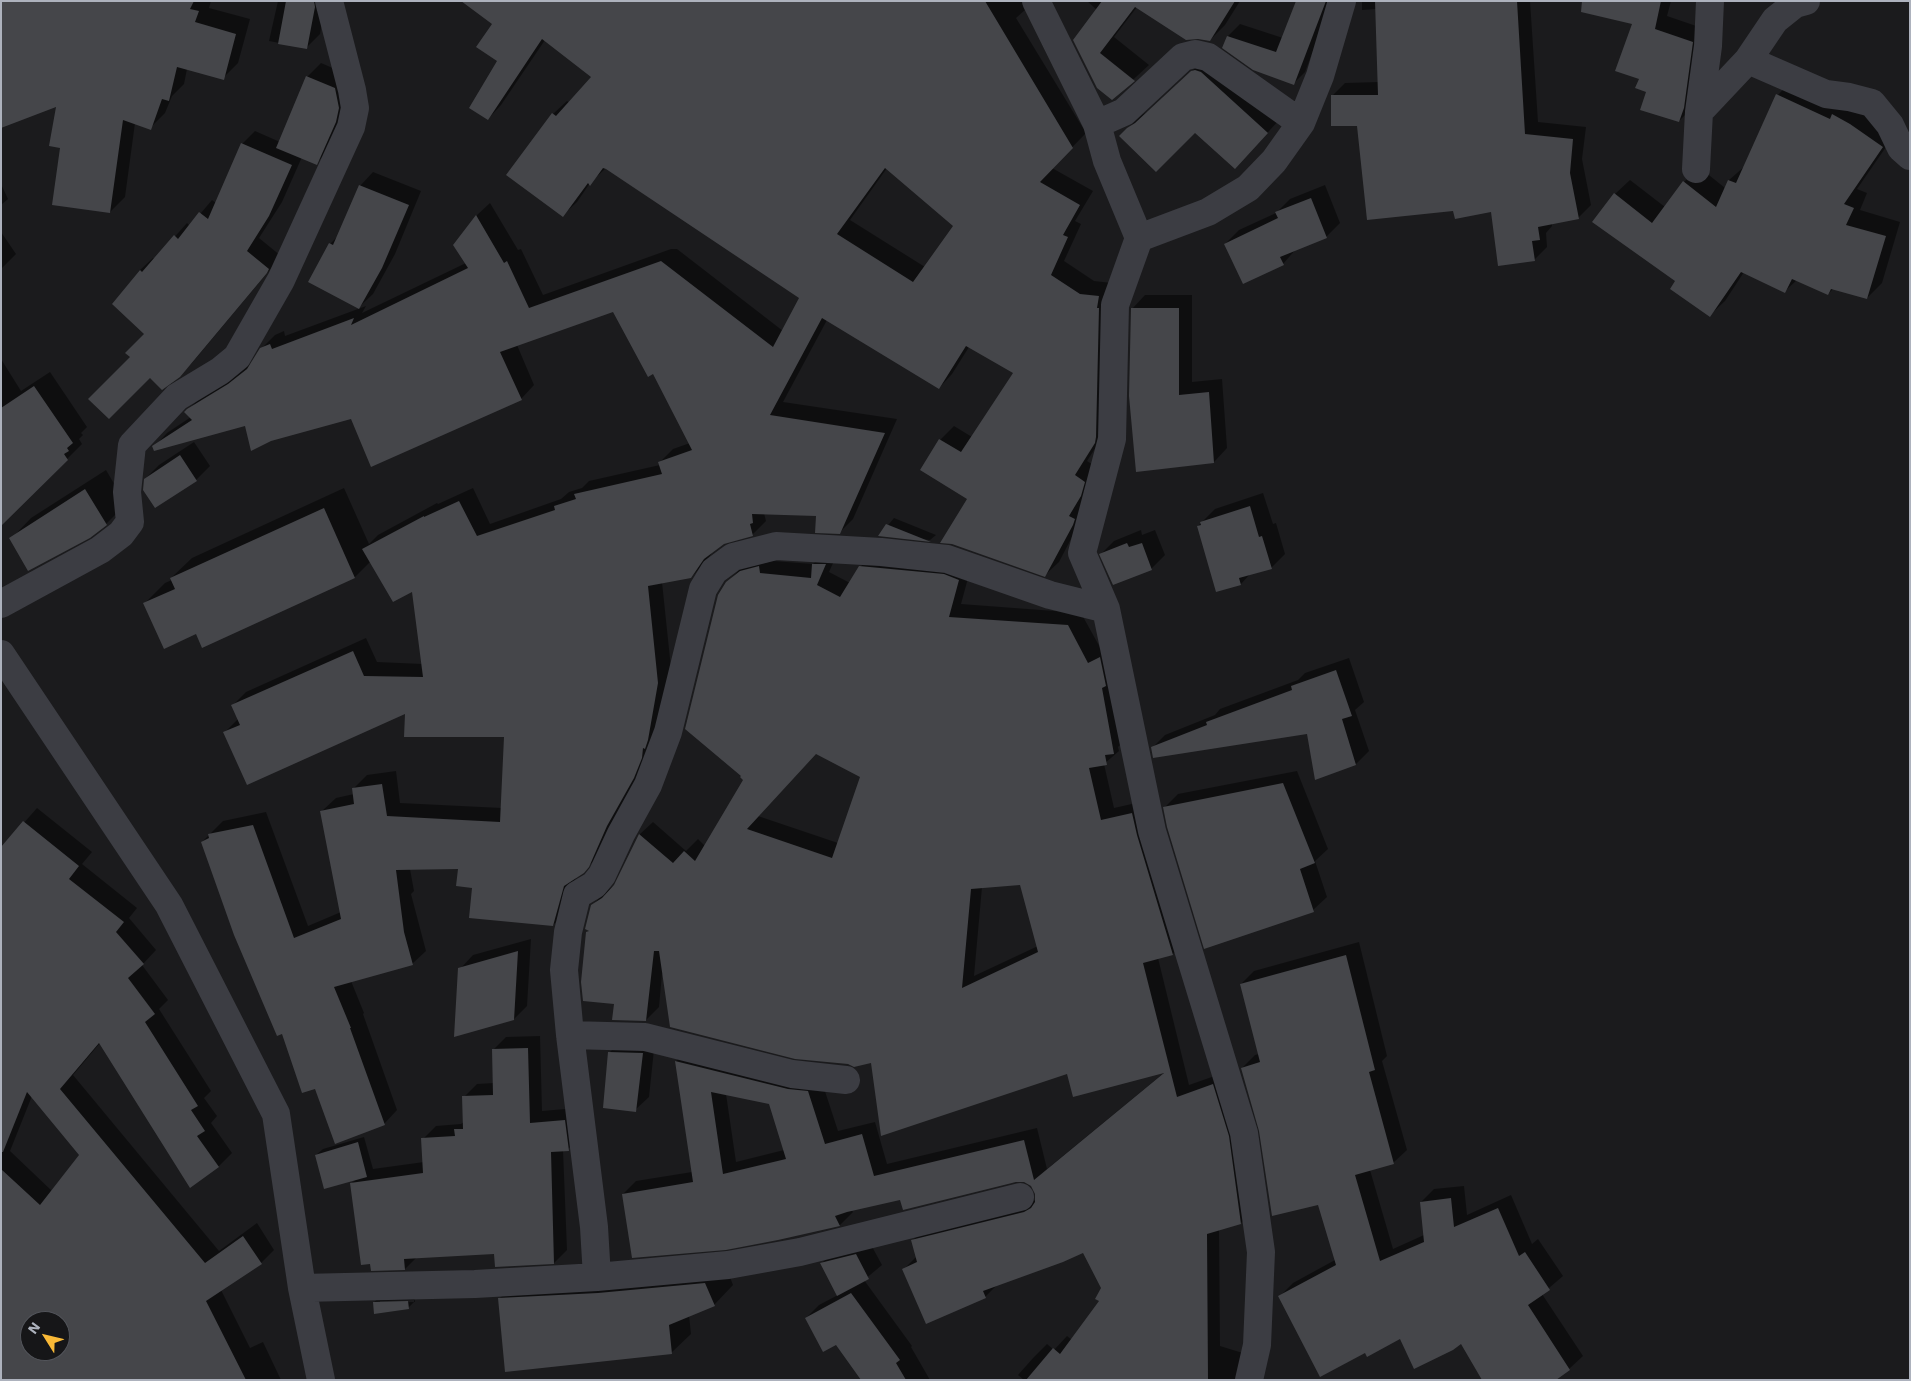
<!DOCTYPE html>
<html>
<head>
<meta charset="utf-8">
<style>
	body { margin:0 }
	#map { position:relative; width:1911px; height:1381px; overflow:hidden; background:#1b1b1d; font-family:"Work Sans",sans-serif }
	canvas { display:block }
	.frame { position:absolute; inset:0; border:2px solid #adb2bd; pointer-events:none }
	.north { position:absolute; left:20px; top:1311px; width:50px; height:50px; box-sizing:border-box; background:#161618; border:1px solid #52545a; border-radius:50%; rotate:306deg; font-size:14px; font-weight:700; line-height:20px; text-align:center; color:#adb2bd }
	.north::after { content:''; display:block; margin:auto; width:18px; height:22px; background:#f9b937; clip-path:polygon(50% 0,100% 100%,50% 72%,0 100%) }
</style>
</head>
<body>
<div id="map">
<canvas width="1911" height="1381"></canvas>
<div class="frame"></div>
<div class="north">N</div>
</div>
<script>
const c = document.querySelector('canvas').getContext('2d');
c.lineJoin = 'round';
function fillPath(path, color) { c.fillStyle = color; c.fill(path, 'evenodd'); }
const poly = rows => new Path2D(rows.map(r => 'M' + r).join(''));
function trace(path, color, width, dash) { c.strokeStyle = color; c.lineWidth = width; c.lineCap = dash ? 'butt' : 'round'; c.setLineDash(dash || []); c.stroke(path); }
const shadow = poly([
	[1,1,211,1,209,8,250,19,238,63,223,78,187,69,184,84,172,96,165,113,150,128,135,123,125,197,110,212,61,147,58,105],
	[278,1,326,1,320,34,306,48,269,41],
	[464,1,1023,1,1026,9,1016,18,1086,133,1052,168,1093,191,1075,221,1081,224,1064,261,1094,281,1112,283,1108,428,1087,461,1098,468,1086,510,1059,562,1045,575,969,499,940,440,954,426,972,437,1014,372,969,347,952,374,939,388,827,320,783,402,897,419,853,519,839,533,818,515,764,513,766,521,752,535,723,543,713,551,705,563,691,577,662,582,671,668,655,743,597,858,576,877,567,911,553,925,474,887,459,868,410,869,414,891,411,894,426,951,412,964,351,981,364,1013,363,1014,397,1110,384,1124,316,1087,282,1032,202,842,223,821,266,812,308,926,341,912,322,811,336,798,354,794,353,789,367,775,396,771,400,803,502,808,505,736,406,712,225,732,238,719,232,706,246,692,366,638,377,662,423,664,413,590,371,561,355,577,203,646,196,632,145,603,165,583,172,580,171,578,192,558,344,488,369,544,378,535,437,503,438,504,473,488,490,524,561,499,569,492,582,488,589,481,660,465,659,463,673,449,690,443,654,373,613,310,517,345,534,385,521,399,352,418,246,424,154,447,167,433,191,417,186,412,202,396,251,364,261,349,275,335,284,331,285,336,366,306,362,313,466,263,476,216,490,203,518,250,521,249,543,295,671,249,677,249,783,331,801,298,606,168,590,183,577,202,563,215,553,114,567,101,570,103,593,77,545,40,501,105,488,119,499,60,493,24],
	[887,168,955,226,925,267,850,220],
	[1087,1,1240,1,1225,25,1210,40,1198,37,1137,7,1114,37,1149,65,1112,99,1098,87,1097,10],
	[1297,1,1332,1,1305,72,1293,84,1228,36,1240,24,1283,38],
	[1362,1,1530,1,1538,122,1586,127,1582,159,1591,205,1578,218,1552,223,1552,226,1546,233,1547,247,1534,260,1492,210,1454,210,1332,96,1345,83,1379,82,1377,9,1362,10],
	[1579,1,1671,1,1667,16,1705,29,1692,108,1679,121,1648,91,1640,78,1633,23,1617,14],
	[1206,58,1280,119,1248,154,1195,131,1120,136,1142,115,1150,110],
	[321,63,349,75,352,93,330,150,316,163,302,157,282,202,259,238,281,256,278,260,192,363,179,376,132,357,146,334,113,304,140,270,153,258,155,259,187,223,190,226,212,200,216,203,242,144,255,131,280,142,307,77],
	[1792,80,1897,131,1857,189,1867,193,1860,210,1900,222,1882,283,1867,298,1834,288,1828,294,1797,280,1785,291,1744,272,1725,301,1710,315,1677,281,1615,194,1630,180,1665,207,1684,182,1699,167,1725,188,1729,180,1745,166,1778,95],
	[373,172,421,191,395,254,373,294,359,307,310,281,330,244,339,235,360,186],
	[1,184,8,199,1,205],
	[1325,185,1340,223,1326,237,1296,249,1283,264,1225,244,1239,230,1276,213,1290,199],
	[1,232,16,254,1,269],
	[1145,295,1192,295,1192,382,1222,379,1227,448,1214,462,1132,309],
	[1,359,21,391,50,372,87,427,81,433,83,435,79,439,82,444,2,524],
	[194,442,210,466,196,480,156,507,145,479,159,465],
	[106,470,126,504,106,524,11,539,31,518],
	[1263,493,1273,524,1276,523,1285,554,1271,568,1251,573,1241,584,1217,591,1198,526,1215,509],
	[894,518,936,535,930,540,880,535],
	[1141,530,1142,535,1155,530,1165,555,1151,569,1101,554,1114,541],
	[826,551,838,552,829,572,850,583,860,567,874,554,971,567,961,604,1081,613,1102,651,1126,739,1118,747,1119,751,1104,764,1114,808,1145,801,1186,941,1173,954,1158,958,1189,1085,1226,1072,1254,1210,1241,1223,1219,1229,1220,1346,1246,1354,1238,1380,1024,1380,1018,1375,1034,1357,1047,1344,1054,1350,1067,1336,1072,1340,1101,1301,1102,1288,1084,1251,998,1284,985,1297,904,1269,917,1256,912,1241,925,1228,1036,1200,1036,1192,1032,1185,1024,1181,901,1199,851,1209,853,1212,840,1225,806,1233,623,1194,636,1181,692,1172,676,1061,689,1048,821,1079,838,1131,875,1122,887,1164,1037,1128,1047,1169,1165,1072,872,1062,662,974,659,1007,646,1020,615,1003,590,930,592,906,605,892,615,885,640,834,653,822,686,851,698,839,705,846,745,780,727,583,740,569,773,561,813,564],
	[816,753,862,776,838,843,758,816],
	[1021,883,1038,946,974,976,982,887],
	[726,1094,770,1103,784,1150,736,1162],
	[1349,658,1364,702,1355,710,1369,751,1356,764,1308,733,1152,748,1165,735,1215,715,1220,709,1298,680,1305,673],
	[1297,771,1328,849,1315,861,1327,897,1313,910,1164,808,1178,794],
	[37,808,92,852,82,864,137,908,129,918,156,950,142,965,168,1000,159,1009,211,1091,204,1098,217,1116,211,1123,232,1153,219,1166,190,1186,100,1043,73,1075,219,1251,257,1223,274,1250,261,1263,221,1290,250,1348,263,1342,281,1380,1,1380,1,849],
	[32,1096,81,1155,52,1191,10,1151],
	[30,1321,60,1321,60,1351,30,1351],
	[531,939,527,1006,514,1019,460,969,473,955],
	[1359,942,1387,1056,1382,1061,1407,1150,1393,1163,1370,1170,1393,1249,1424,1235,1421,1202,1434,1189,1464,1186,1467,1215,1511,1195,1532,1244,1538,1239,1563,1276,1542,1294,1583,1356,1569,1369,1461,1342,1401,1337,1366,1352,1280,1296,1293,1283,1335,1260,1319,1203,1261,1130,1242,1068,1255,1055,1259,1054,1241,984,1254,971],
	[540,1036,542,1111,577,1108,581,1136,568,1149,563,1150,567,1250,554,1263,495,1253,417,1257,405,1269,352,1183,356,1179,316,1155,323,1149,364,1137,373,1169,424,1162,423,1139,436,1126,461,1124,464,1122,464,1097,477,1084,494,1083,493,1050,506,1037],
	[623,1039,655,1040,649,1097,635,1110,610,1052],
	[869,1241,882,1265,864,1280,912,1346,911,1347,930,1380,863,1380,836,1343,806,1318,819,1305,838,1295,822,1263,835,1250],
	[725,1264,733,1285,714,1305,689,1315,691,1334,671,1353,499,1299,519,1279],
	[414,1295,415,1302,414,1302,414,1300,380,1301,380,1303,414,1302,408,1308,374,1302,381,1296]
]);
const building = poly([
	[1,1,194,1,190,9,199,11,195,22,236,34,224,80,177,67,169,101,162,99,151,130,123,120,110,213,52,205,60,148,49,146,56,107,1,128],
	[286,1,314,1,315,7,307,49,278,44],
	[461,1,985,1,1073,148,1040,182,1080,205,1063,235,1068,237,1051,275,1080,294,1099,296,1097,308,1099,308,1096,437,1095,443,1075,475,1085,482,1081,496,1069,516,1075,519,1073,525,1045,577,952,544,940,543,967,499,920,470,939,439,961,452,1013,373,966,346,939,389,822,318,770,415,885,433,840,534,815,533,816,516,752,514,753,523,750,524,753,536,724,544,704,559,691,578,648,586,658,683,648,740,645,749,643,748,642,758,634,778,607,826,589,867,584,873,564,886,553,926,469,918,472,888,456,886,458,869,396,870,404,932,413,965,334,987,351,1028,350,1028,385,1125,335,1144,315,1089,302,1093,282,1034,277,1036,234,935,201,842,209,838,208,834,253,825,294,938,341,919,320,811,354,804,352,788,382,784,387,816,500,822,504,737,404,737,405,714,247,785,223,732,240,725,231,705,353,651,364,676,423,677,412,592,393,602,362,549,424,516,424,517,459,501,477,536,555,510,554,506,576,499,574,494,662,474,658,462,692,450,653,374,648,377,613,312,500,352,522,400,371,467,351,419,271,441,251,451,245,426,154,451,152,446,192,420,184,412,187,409,228,384,247,369,260,348,270,344,272,349,354,318,351,325,468,268,453,245,476,215,504,263,507,261,529,308,661,261,773,347,799,298,606,169,603,168,590,186,588,183,563,217,506,175,552,113,556,116,591,77,542,39,488,120,469,108,497,61,476,47,492,24],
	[885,168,953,226,913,282,837,234],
	[1102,1,1235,1,1210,41,1198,39,1186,40,1135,7,1100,53,1135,81,1112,100,1097,88,1073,40],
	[1296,1,1326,1,1294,85,1253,70,1222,48,1227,36,1276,52],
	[1375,1,1517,1,1525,134,1573,139,1570,173,1579,219,1538,227,1540,240,1532,241,1535,261,1498,266,1491,212,1455,219,1453,211,1367,220,1357,126,1331,126,1331,95,1378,95],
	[1582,1,1661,1,1655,29,1693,42,1684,108,1679,122,1640,110,1646,92,1635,88,1639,79,1615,71,1632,24,1581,12],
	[1195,70,1201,72,1268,133,1235,169,1195,133,1156,172,1119,136,1127,128,1135,123,1191,71],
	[306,76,335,88,339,108,336,122,317,165,276,148],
	[1776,94,1830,119,1832,114,1850,124,1883,147,1844,204,1854,208,1846,225,1886,236,1867,299,1831,289,1828,295,1792,279,1785,293,1741,272,1710,317,1670,289,1675,281,1592,222,1614,193,1652,223,1683,181,1716,207,1728,180,1736,183],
	[241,143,292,165,269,216,247,251,269,269,267,273,180,377,162,390,150,378,109,419,88,399,130,357,125,353,144,334,112,304,140,270,142,272,174,235,178,239,199,212,208,219],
	[359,185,409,205,382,268,359,309,308,282,329,243,333,245],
	[1311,198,1327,238,1280,257,1284,265,1243,284,1224,244,1278,218,1275,212],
	[1131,308,1179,308,1179,395,1209,392,1214,463,1136,472,1129,396],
	[34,386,73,443,67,448,69,451,64,454,68,460,1,526,1,408],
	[180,455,197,481,155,508,143,490,144,479],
	[85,489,107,525,90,538,28,571,9,538],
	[1250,506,1259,537,1262,536,1272,569,1239,578,1241,585,1216,592,1197,526,1201,525,1200,522],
	[324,508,355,578,202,648,196,634,164,649,143,603,175,589,170,578],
	[886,524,931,542,878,536],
	[1127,543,1129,547,1142,543,1152,570,1113,585,1099,554],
	[812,564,826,564,817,585,840,597,859,566,944,574,959,580,949,617,1068,625,1088,663,1100,657,1106,686,1102,688,1114,754,1105,755,1107,765,1089,768,1101,820,1132,813,1137,835,1173,955,1143,963,1177,1097,1213,1084,1229,1136,1241,1224,1207,1234,1208,1380,1026,1380,1053,1348,1060,1354,1099,1301,1095,1299,1101,1288,1083,1253,1063,1262,983,1291,986,1298,926,1324,902,1269,917,1262,911,1240,1024,1212,1031,1208,1035,1202,1035,1194,1031,1186,1024,1182,1016,1182,903,1210,900,1200,847,1212,835,1216,840,1226,778,1240,726,1250,632,1258,622,1194,693,1182,675,1061,788,1089,808,1091,825,1144,862,1134,874,1176,1024,1140,1034,1180,1164,1073,1073,1097,1067,1074,881,1136,871,1063,854,1067,848,1064,795,1059,670,1027,659,951,654,951,646,1021,612,1020,614,1004,583,1001,581,982,586,932,589,931,585,929,591,905,602,898,614,885,639,834,673,863,684,851,695,861,743,780,740,777,741,776,685,729,718,595,726,582,740,571,759,566,760,573,811,578],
	[816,754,860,777,832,858,747,829],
	[1020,885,1038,952,962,988,971,889],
	[711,1092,769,1104,786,1159,723,1174],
	[1336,670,1352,716,1342,719,1356,765,1315,780,1307,734,1153,758,1151,747,1207,725,1206,722,1292,690,1291,686],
	[1283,783,1315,863,1300,869,1314,912,1204,949,1167,827,1163,807],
	[23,821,79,866,69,879,124,922,116,932,144,964,128,978,155,1014,145,1022,198,1106,191,1110,205,1131,197,1136,219,1167,190,1188,99,1043,60,1089,205,1263,243,1236,262,1264,206,1301,246,1380,1,1380,1,1169,40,1205,79,1155,27,1092,3,1152,1,1152,1,847],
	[30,1321,60,1321,60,1351,30,1351],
	[518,951,514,1020,454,1037,458,968],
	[1346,955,1375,1070,1369,1072,1394,1164,1355,1175,1380,1261,1424,1242,1420,1202,1451,1198,1454,1227,1498,1208,1519,1256,1525,1252,1550,1290,1528,1305,1570,1370,1556,1380,1482,1380,1461,1344,1453,1350,1414,1369,1400,1339,1367,1357,1365,1353,1320,1377,1278,1296,1336,1265,1318,1205,1272,1216,1259,1131,1241,1068,1260,1062,1240,984],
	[528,1048,530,1123,565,1120,569,1151,551,1152,554,1264,495,1267,494,1254,404,1259,405,1270,371,1271,370,1264,361,1265,350,1183,423,1173,421,1138,455,1136,454,1129,463,1129,462,1096,493,1095,492,1049],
	[608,1052,643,1053,636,1112,603,1108],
	[358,1142,367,1177,324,1189,315,1155],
	[856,1254,869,1279,837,1296,820,1263],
	[705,1283,715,1306,669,1325,672,1354,505,1372,498,1298,598,1293],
	[851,1293,900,1360,896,1363,906,1380,861,1380,836,1345,823,1352,805,1318],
	[408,1301,409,1309,374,1314,373,1302]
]);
const minor = poly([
	[1036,1,1097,124,1107,161,1139,238,1115,305,1112,439,1082,553,1106,609,1152,831,1244,1133,1261,1252,1257,1345,1249,1380],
	[1748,60,1826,94,1849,97,1872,103,1890,125,1901,148,1910,156],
	[1699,112,1748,60,1775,20,1795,4,1806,1],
	[1097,124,1124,112,1183,57,1195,54,1208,57,1301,123],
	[1696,169,1699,112,1708,46,1710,1],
	[1139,238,1208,212,1248,188,1274,161,1301,123,1320,76,1342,1],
	[1,604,100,550,121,534,130,522,127,492,132,445,177,397,220,371,237,357,281,280,351,127,355,108,352,90,329,1],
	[1,654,169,905,276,1114,302,1288,321,1380],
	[570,1035,645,1037,792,1074,846,1080],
	[597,1277,728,1265,800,1252,1020,1197],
	[302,1288,475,1284,597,1277,594,1227,570,1035,564,970,568,932,577,895,594,885,602,875,621,834,648,785,668,732,703,589,714,571,733,557,776,546,881,552,947,559,1050,595,1106,609]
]);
fillPath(shadow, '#0007');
fillPath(building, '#45464a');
trace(minor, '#3c3d43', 28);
</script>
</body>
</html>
